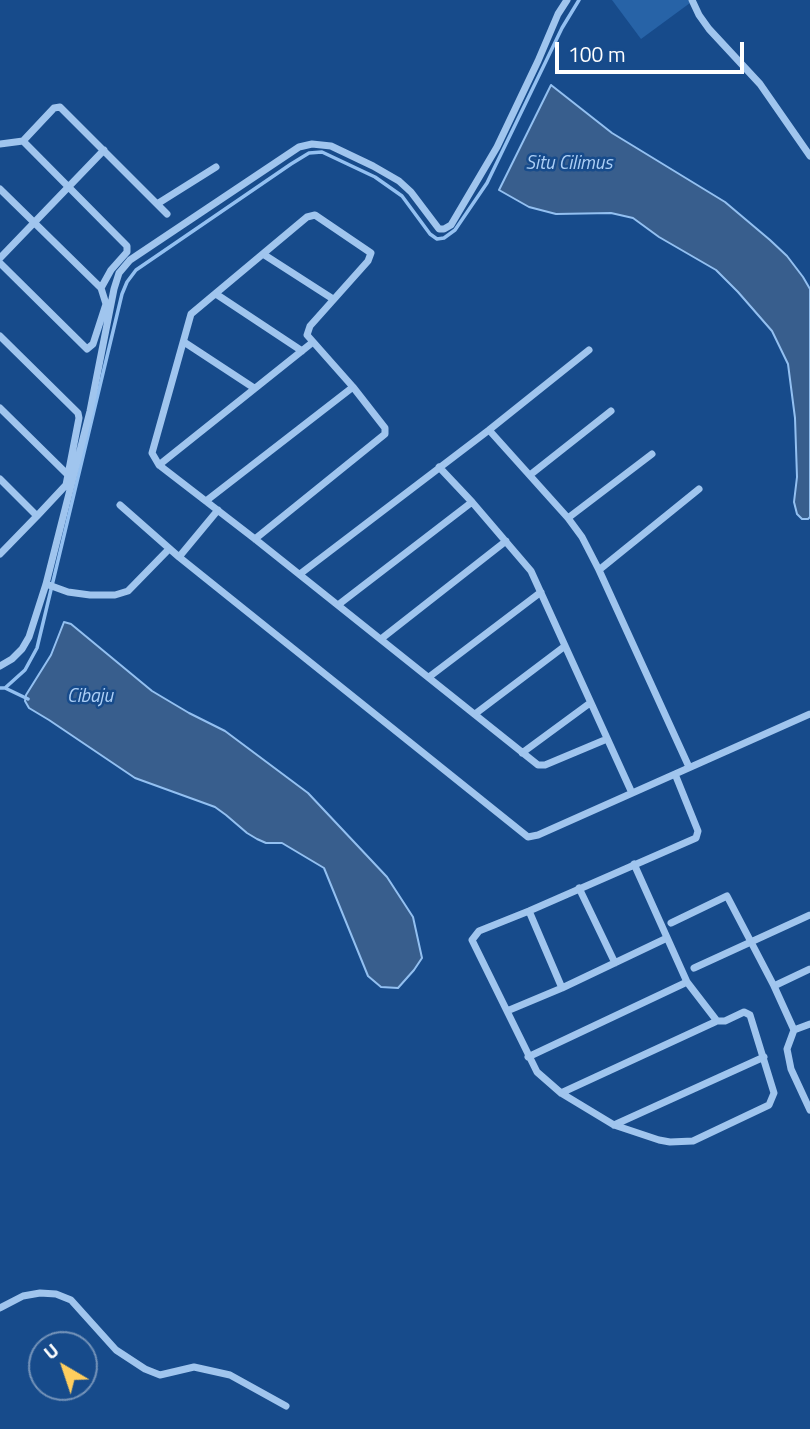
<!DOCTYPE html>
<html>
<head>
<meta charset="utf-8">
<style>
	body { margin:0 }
	#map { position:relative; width:810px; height:1429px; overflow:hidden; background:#174b8b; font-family:"Titillium Web",sans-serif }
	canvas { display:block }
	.north { position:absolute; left:28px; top:1331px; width:70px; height:70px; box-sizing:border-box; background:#174b8b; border:2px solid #7493b9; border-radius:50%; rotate:321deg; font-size:19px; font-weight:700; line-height:28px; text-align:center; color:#fff }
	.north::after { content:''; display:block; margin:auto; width:24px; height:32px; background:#ffce5e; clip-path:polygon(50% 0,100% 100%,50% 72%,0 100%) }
	.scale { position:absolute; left:555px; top:42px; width:189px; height:32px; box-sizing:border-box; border:4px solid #fff; border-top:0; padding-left:9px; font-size:21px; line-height:24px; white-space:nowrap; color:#fff; -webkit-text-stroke:5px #174b8b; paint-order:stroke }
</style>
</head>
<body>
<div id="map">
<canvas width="810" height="1429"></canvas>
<div class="north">U</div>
<div class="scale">100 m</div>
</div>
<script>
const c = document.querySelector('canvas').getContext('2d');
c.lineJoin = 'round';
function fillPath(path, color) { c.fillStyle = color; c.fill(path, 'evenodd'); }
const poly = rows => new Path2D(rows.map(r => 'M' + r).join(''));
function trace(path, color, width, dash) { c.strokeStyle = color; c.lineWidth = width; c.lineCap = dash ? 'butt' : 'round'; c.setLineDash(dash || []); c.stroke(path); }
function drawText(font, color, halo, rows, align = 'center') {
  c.font = font + ' "Titillium Web",sans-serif'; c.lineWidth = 5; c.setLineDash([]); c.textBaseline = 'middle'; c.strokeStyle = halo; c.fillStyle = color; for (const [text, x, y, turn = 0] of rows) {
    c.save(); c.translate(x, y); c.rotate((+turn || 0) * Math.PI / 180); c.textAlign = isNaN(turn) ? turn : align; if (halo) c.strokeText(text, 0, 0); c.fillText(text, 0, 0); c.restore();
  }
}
const green = poly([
	[612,0,688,0,690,3,641,39]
]);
const water = poly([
	[551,85,612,133,725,202,770,240,787,256,803,277,810,289,810,517,808,519,802,519,797,514,794,502,797,477,795,418,788,364,772,331,738,292,716,270,659,237,633,218,611,213,556,214,529,207,499,190,551,85],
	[64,622,71,624,152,691,189,713,225,731,308,793,387,877,413,917,422,958,414,970,398,988,381,987,368,976,324,868,282,843,266,843,257,839,247,833,226,815,215,807,135,778,49,720,29,708,25,701,26,695,51,655,64,622]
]);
const stream = poly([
	[0,688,5,688,25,670,37,648,122,294,127,282,136,270,291,164,309,153,322,152,375,177,402,196,430,234,437,239,444,238,455,230,487,183,562,28,579,0],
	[5,688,28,699]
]);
const minor = poly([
	[692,0,699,15,709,29,760,84,810,156],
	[0,144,23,141,54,108,60,107,167,214],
	[0,189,101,288],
	[157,204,216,167],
	[263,254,333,299],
	[0,258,104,150],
	[0,263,87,349,93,344,106,304,101,288,111,270,127,252,127,246,23,141],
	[216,294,302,351],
	[0,336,78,413,79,418,66,485,37,516,0,479],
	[184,342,254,388],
	[0,408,68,475],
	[489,430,568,518,582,537,599,570,689,767],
	[159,465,313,342],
	[439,467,472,502,531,571,632,793],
	[530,475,611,411],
	[206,501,353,387],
	[120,505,179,557,528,837,538,835,810,714],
	[568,518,652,454],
	[255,539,385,434,385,428,353,387,307,335,310,326,368,261,371,253,315,215,307,217,191,314,152,453,159,465,255,539,538,765,545,765,607,739],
	[0,554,37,516],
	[179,557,218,510],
	[599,570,699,489],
	[300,574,489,430,589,350],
	[46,584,68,592,90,595,115,595,128,591,169,549],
	[338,605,472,502],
	[381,639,506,541],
	[0,666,12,659,22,649,29,637,46,584,90,411,114,289,119,273,130,260,299,147,312,144,331,146,373,166,399,181,411,192,439,229,444,229,451,225,497,147,538,61,558,14,567,0],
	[429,677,541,592],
	[475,714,565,646],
	[522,753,590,703],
	[634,864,687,982,717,1021],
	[579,888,615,963],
	[529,911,562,988],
	[671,923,727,896,774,986,794,1030,787,1049,791,1069,810,1110],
	[694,968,810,915],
	[774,986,810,969],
	[507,1011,562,988,667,938],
	[794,1030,810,1024],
	[528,1057,687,982],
	[561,1093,717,1021,725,1021,744,1012,750,1015,774,1093,769,1105,693,1141,670,1142,659,1140,614,1125,561,1093,537,1072,472,940,479,931,529,911,696,838,698,831,675,774],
	[614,1125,764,1057],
	[0,1308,23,1296,40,1293,56,1294,71,1300,116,1350,145,1369,160,1375,194,1367,230,1375,286,1406]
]);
const waterNames = [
	["Situ Cilimus",569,164],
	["Cibaju",90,697]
];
fillPath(green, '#2763a7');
fillPath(water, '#385e8d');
trace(water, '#93c0f1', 2);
trace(stream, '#93c0f1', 3.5);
trace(minor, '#a0c5ee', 7);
drawText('italic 19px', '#accff6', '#174b8b', waterNames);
</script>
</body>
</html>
